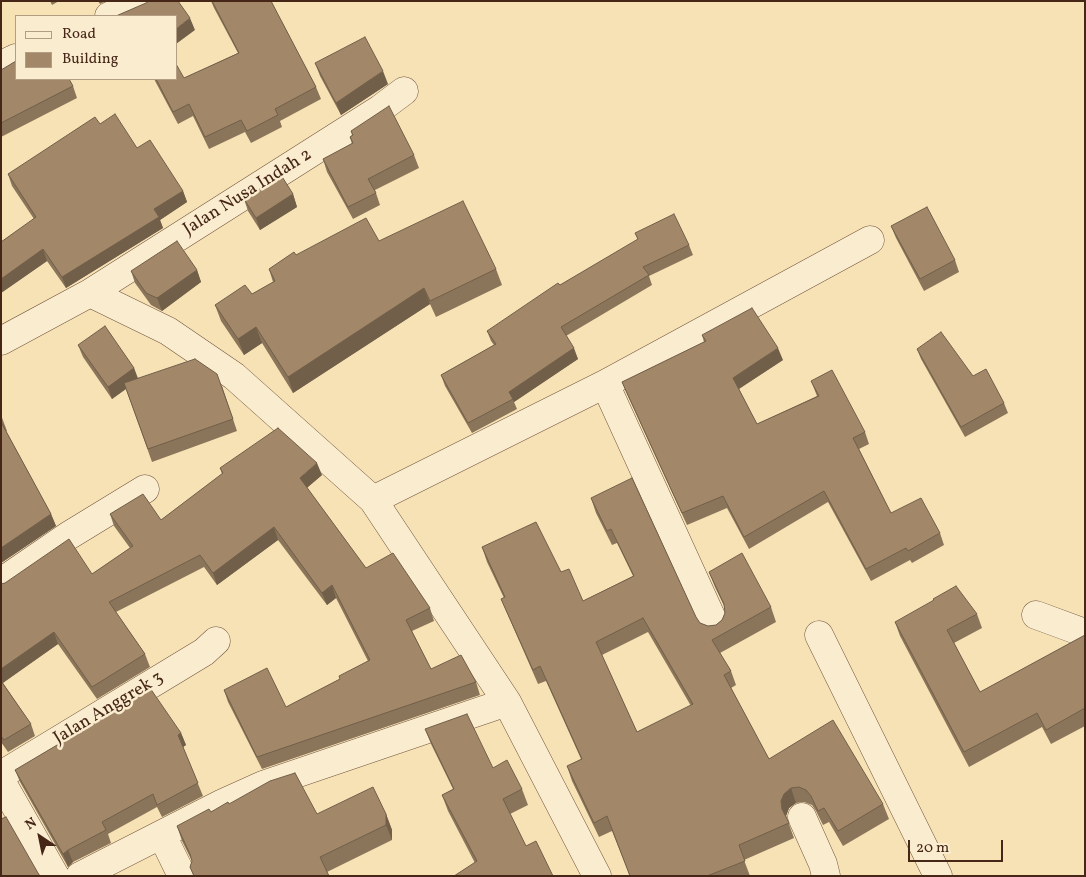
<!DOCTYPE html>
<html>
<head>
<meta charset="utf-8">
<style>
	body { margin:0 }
	#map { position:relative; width:1086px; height:877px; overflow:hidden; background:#f7e2b5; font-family:Vollkorn,serif }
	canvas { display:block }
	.frame { position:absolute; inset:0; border:2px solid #452617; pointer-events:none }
	.legend { position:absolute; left:15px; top:15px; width:162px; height:65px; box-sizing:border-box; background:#faeccf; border:1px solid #b29d85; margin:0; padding:6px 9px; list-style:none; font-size:15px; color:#452617 }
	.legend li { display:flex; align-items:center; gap:10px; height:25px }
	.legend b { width:25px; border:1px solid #b29d85 }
	.north { position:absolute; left:15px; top:812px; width:50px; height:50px; -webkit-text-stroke:4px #faeccf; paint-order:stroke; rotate:326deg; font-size:14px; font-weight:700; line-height:20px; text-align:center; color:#452617 }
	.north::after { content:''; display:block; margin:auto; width:18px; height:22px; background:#452617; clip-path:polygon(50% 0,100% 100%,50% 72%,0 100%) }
	.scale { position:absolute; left:908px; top:840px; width:95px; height:22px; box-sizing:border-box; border:2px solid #452617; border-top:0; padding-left:6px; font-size:15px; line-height:18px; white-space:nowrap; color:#452617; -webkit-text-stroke:4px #faeccf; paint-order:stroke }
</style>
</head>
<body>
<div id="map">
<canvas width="1086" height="877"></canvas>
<div class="frame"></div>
<ul class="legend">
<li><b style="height:6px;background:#faeccf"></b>Road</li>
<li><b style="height:14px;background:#a28869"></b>Building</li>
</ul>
<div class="north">N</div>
<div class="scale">20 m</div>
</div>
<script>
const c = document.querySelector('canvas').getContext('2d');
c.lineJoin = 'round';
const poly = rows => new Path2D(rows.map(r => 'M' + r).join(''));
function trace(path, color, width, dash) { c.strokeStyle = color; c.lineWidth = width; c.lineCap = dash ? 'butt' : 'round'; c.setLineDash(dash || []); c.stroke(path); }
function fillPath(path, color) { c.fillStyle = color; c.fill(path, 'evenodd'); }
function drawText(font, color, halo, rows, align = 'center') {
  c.font = font + ' Vollkorn,serif'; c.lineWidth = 5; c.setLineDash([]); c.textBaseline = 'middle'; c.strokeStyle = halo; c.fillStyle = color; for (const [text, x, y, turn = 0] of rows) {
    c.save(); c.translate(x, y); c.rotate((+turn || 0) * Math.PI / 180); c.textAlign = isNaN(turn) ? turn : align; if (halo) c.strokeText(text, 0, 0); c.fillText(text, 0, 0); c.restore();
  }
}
const street = poly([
	[109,16,144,1],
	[1,65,16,58],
	[90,293,168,331,234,376,373,500,507,702,597,876],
	[1,341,90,293,380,109,404,91],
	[605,384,715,625],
	[373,500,605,384,870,240],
	[1,582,68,536,145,489],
	[1036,615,1085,633],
	[819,635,938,876],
	[1,775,204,652,216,641],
	[1,781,55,876],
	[802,817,823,864,826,876],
	[162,835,182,876],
	[80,876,223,803,263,785,507,702]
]);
const wall = poly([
	[50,1,59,1,52,5],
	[98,1,106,1,100,4],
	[211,1,271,1,316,87,321,99,280,121,282,127,251,143,245,132,209,149,193,116,178,124,154,79,184,78,238,53,214,8],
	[315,63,388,84,341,115,320,76],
	[1,70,73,86,77,98,1,137],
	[100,124,137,148,183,191,187,202,160,220,163,228,66,288,47,261,1,293,1,242,34,219,12,186,8,174],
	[351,131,414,155,419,168,375,190,380,205,353,219,327,172,323,159,352,144,350,137,352,135],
	[293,194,297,207,260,230,248,211,244,199],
	[891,226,955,260,959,272,924,291,896,238],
	[635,233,689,245,693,255,649,276,652,285,566,336,578,359,514,402,517,409,472,433,445,386,441,375,494,345,491,341,487,331,560,285,638,240],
	[379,241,496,269,502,285,436,317,430,304,293,393,262,343,244,355,221,321,215,305,252,294,273,282,269,269,296,255],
	[197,270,201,282,162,311,151,305,135,283,131,271],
	[702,335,783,360,739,389,757,424,817,396,811,381,865,432,869,444,859,449,891,513,940,533,944,545,912,563,910,560,871,581,828,502,749,549,727,508,687,525,627,394,622,382,704,342],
	[78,345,134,368,138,378,222,386,237,431,152,462,126,389,112,399,83,357],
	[917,349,973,376,1004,403,1008,413,965,437,921,359],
	[1,415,7,431,6,431,51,514,56,526,1,563],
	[220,468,322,475,307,488,366,568,430,608,434,621,412,631,431,669,476,682,480,695,262,769,228,702,224,690,286,707,340,679,368,661,336,598,327,605,278,540,217,585,204,567,116,612,145,654,150,667,97,699,58,644,3,683,31,724,35,736,8,752,1,742,1,584,92,574,130,548,114,526,110,514,161,520,222,474],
	[591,498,700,623,708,626,716,625,722,620,725,613,725,608,715,587,709,572,771,607,776,622,720,653,731,671,736,685,731,688,769,759,883,804,889,819,843,846,829,822,823,825,816,811,812,805,804,802,796,803,789,808,786,816,794,838,744,860,750,876,630,876,612,831,599,837,572,781,567,766,581,759,546,681,538,684,507,613,501,599,504,598,487,562,482,547,561,572,583,601,633,576,617,543,612,545,596,513],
	[648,632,691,706,637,732,602,655],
	[977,614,982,628,954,643,980,692,1085,635,1085,726,1051,744,1042,727,969,767,900,636,895,622],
	[110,712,181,733,186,745,183,747,203,796,162,817,157,807,108,834,111,843,73,862,68,867,20,782,15,770,111,714],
	[425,729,493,768,522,789,528,805,510,814,526,846,475,863,448,811,442,795,453,789,431,744],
	[229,804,317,814,386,814,392,830,392,840,327,872,329,876,194,876,190,867,192,861,182,841,177,826]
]);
const shadedWall = poly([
	[190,18,195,30,176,44,176,29],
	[383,71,388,84,341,115,336,103],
	[183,191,187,202,160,220,163,228,66,288,62,277,154,209],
	[293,194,297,207,260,230,256,218],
	[43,249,47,261,1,293,1,279],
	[197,270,201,282,162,311,157,298],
	[424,288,430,304,293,393,288,377],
	[256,327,262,343,244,355,238,339],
	[574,348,578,359,514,402,509,392],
	[778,348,783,360,737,390,733,378],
	[134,368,138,380,112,399,108,387],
	[317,463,322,475,304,490,300,478],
	[51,514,56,526,1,563,1,548],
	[274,527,278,540,217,585,213,573],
	[332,585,336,598,327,605,322,593],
	[54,632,58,644,1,684,1,669],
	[181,733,186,745,183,747,178,735],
	[791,788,796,803,789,808,786,816,788,823,782,809,781,801,784,794],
	[386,814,392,830,392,840,386,825],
	[68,850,73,862,68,867,63,854]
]);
const building = poly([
	[149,1,178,1,190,18,176,29,176,16,116,16,146,3,149,1],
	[212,1,271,1,316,87,275,109,278,115,247,131,241,120,205,137,189,104,173,112,156,79,176,79,176,64,184,78,239,53,212,1],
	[365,37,383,71,336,103,315,63,365,37],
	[16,61,16,79,69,79,73,86,1,123,1,70,16,61],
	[389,106,414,155,368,179,376,193,348,207,323,159,353,143,350,137,353,135,351,131,389,106],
	[115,114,137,148,150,140,183,191,154,209,159,217,62,277,43,249,1,279,1,242,36,217,8,174,95,117,100,124,115,114],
	[281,175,293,194,256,218,244,199,281,175],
	[463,201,496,269,430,301,424,288,288,377,256,327,238,339,215,305,245,285,252,294,275,281,269,269,294,252,296,255,366,218,379,241,463,201],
	[927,207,955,260,920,279,891,226,927,207],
	[674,214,689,245,643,267,649,275,561,327,574,348,509,392,513,399,468,423,441,375,496,344,487,331,558,283,560,285,638,239,635,233,674,214],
	[177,241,197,270,157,298,146,293,131,271,177,241],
	[752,308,778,348,733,378,757,424,819,396,811,381,832,370,865,432,853,438,891,513,921,498,940,533,908,551,906,548,866,569,824,491,744,537,723,496,682,513,622,382,706,341,702,335,752,308],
	[105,326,134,368,108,387,78,345,105,326],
	[941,332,973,376,986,369,1004,403,961,427,917,349,941,332],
	[195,359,217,374,233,419,148,449,124,383,195,359],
	[1,422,51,514,1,548,1,422],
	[278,428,317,463,300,478,366,568,393,553,430,608,406,620,431,669,461,655,476,682,257,757,224,690,267,668,286,707,340,679,339,676,370,660,332,585,322,593,274,527,213,573,200,555,109,602,145,654,92,687,54,632,1,669,1,584,5,583,69,539,92,574,133,546,110,514,143,494,161,520,223,473,220,468,278,428],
	[632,478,696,617,700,623,708,626,716,625,722,620,725,613,724,604,709,572,742,553,771,607,712,640,731,671,724,675,769,759,833,720,883,804,838,831,824,808,818,811,811,796,806,790,799,787,791,788,784,794,781,801,782,809,789,823,739,845,745,861,707,876,630,876,607,816,594,823,567,766,582,759,540,666,533,670,501,599,505,597,482,547,536,522,561,572,569,569,583,601,634,576,611,529,607,531,591,498,632,478],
	[643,618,693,704,637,732,596,642,643,618],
	[956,586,977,614,947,630,980,692,1085,635,1085,708,1046,730,1037,713,964,752,895,622,934,600,933,599,956,586],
	[1,681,31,724,4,740,1,736,1,681],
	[150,688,181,733,178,735,198,783,157,805,153,794,102,822,106,830,68,850,63,854,15,770,111,713,110,712,150,688],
	[467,714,493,768,507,760,522,789,503,799,526,846,536,841,553,876,454,876,477,861,442,795,454,789,425,729,467,714],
	[295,773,317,814,373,787,386,814,386,825,320,857,329,876,194,876,190,867,192,861,190,854,177,826,209,809,211,812,228,802,229,804,270,781,295,773],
	[6,817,38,873,40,876,1,876,1,819,6,817]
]);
const streetNames = [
	["Jalan Nusa Indah 2",248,193,-32],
	["Jalan Anggrek 3",109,709,-31]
];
trace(street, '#72553e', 29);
trace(street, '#faeccf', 28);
fillPath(wall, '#8b755a');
fillPath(shadedWall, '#715f4a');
fillPath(building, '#a28869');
trace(building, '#715f4a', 1);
drawText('18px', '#452617', '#faeccf', streetNames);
</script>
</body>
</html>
